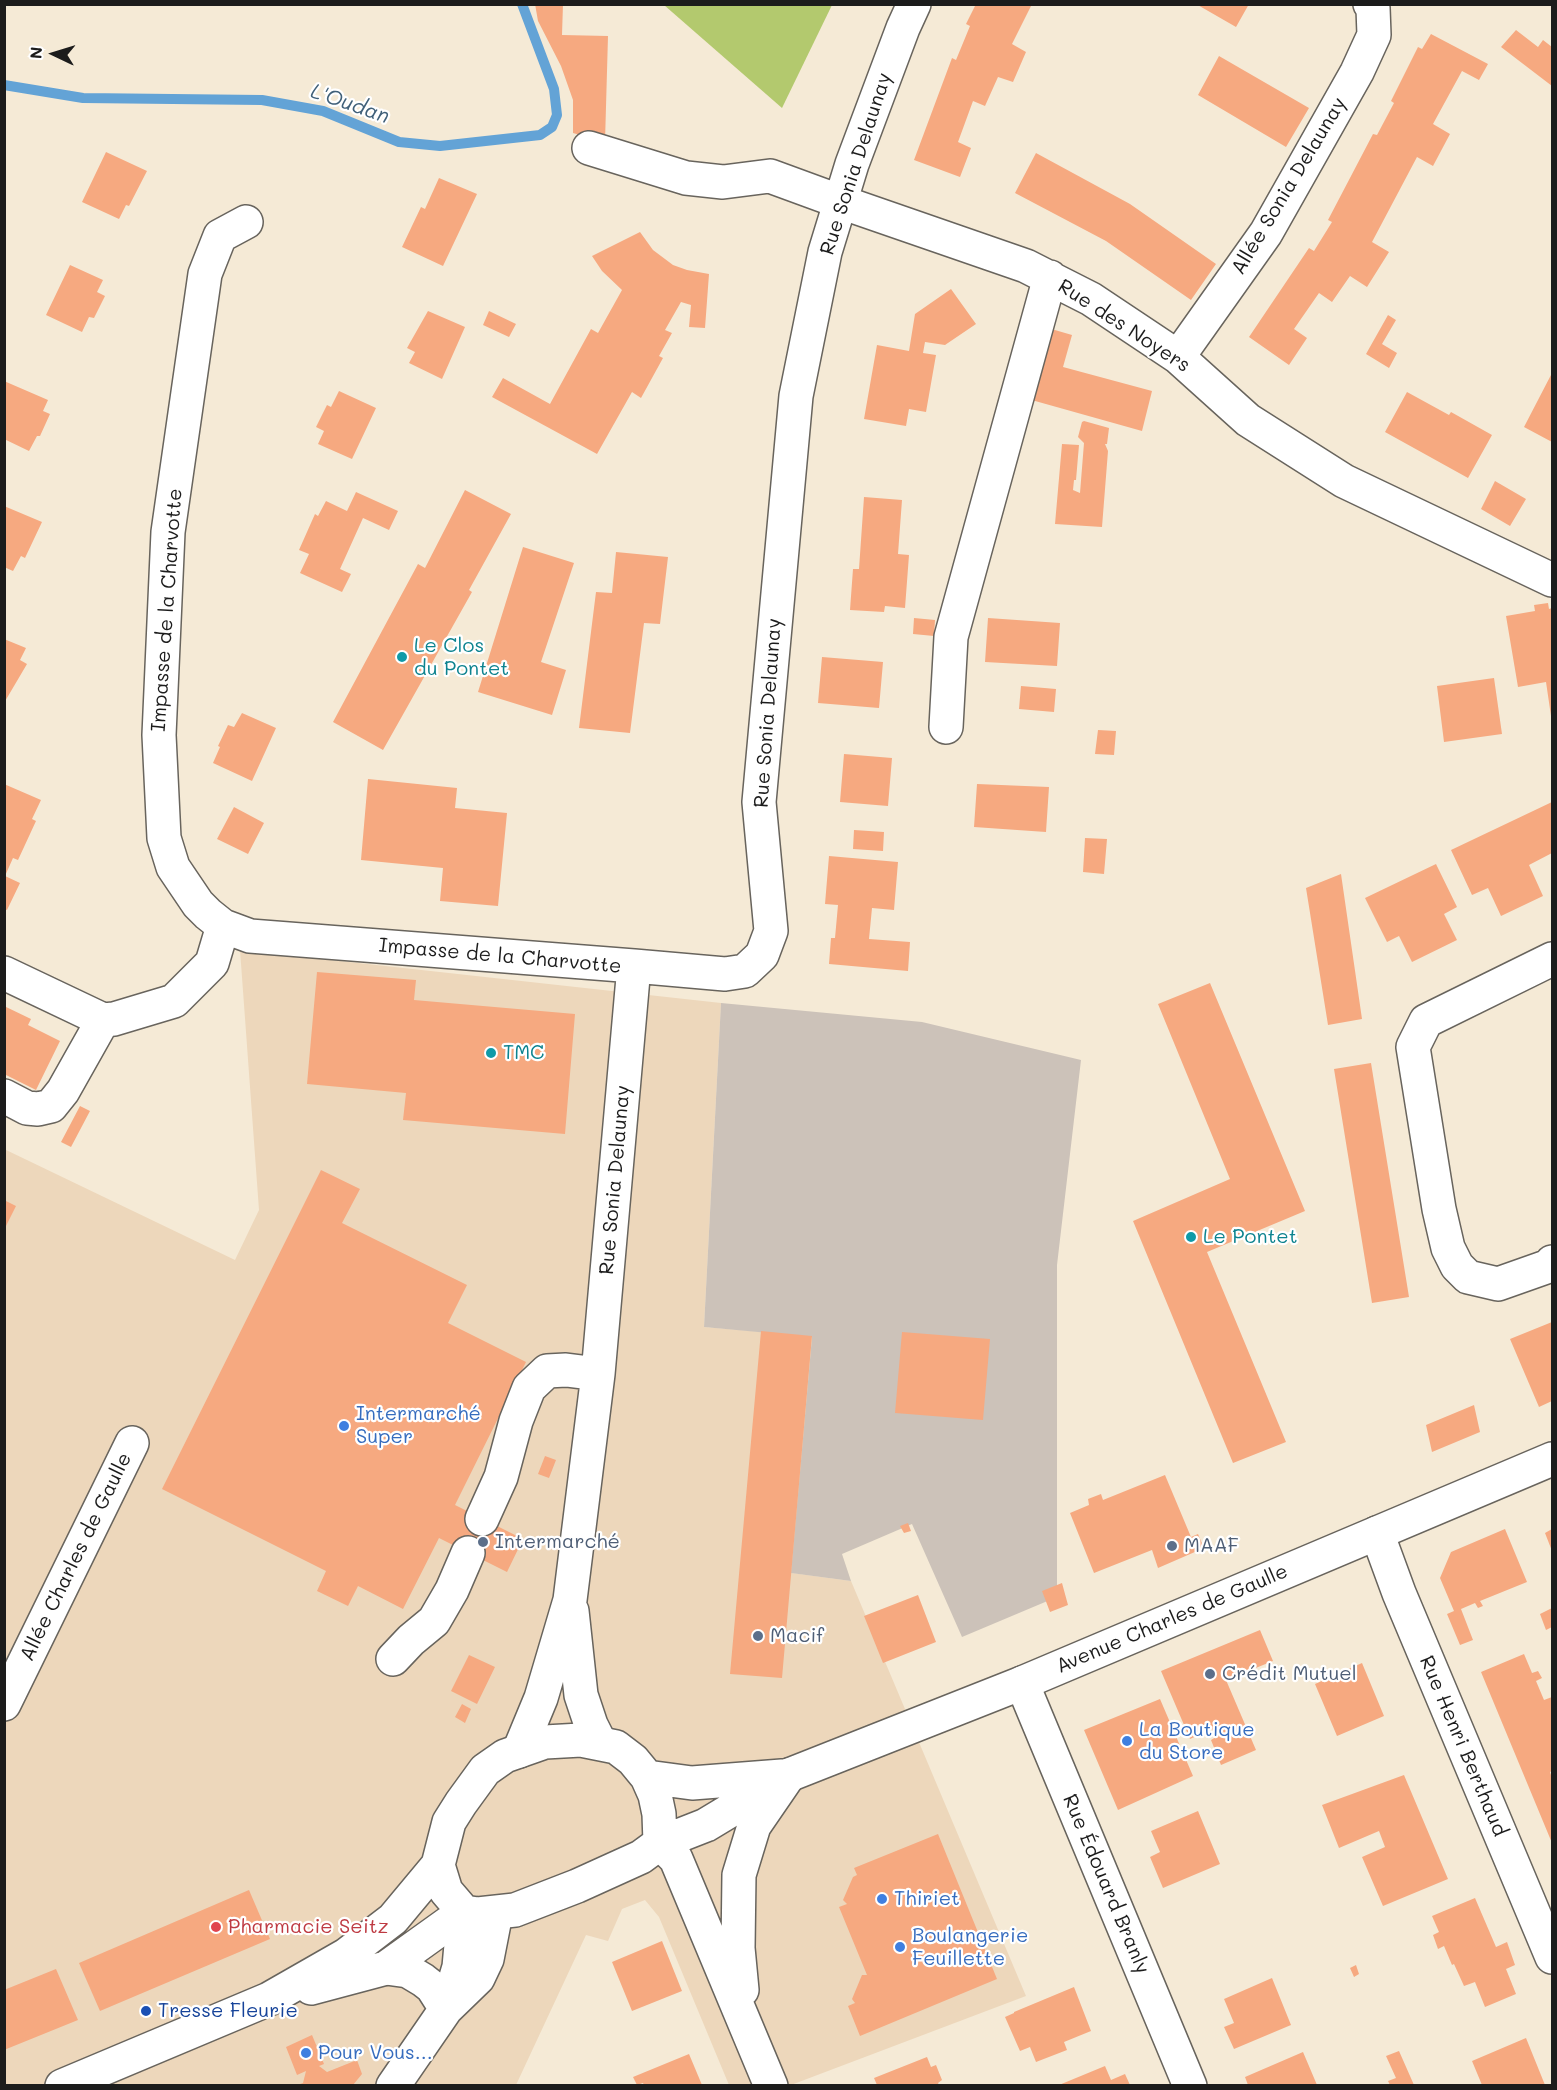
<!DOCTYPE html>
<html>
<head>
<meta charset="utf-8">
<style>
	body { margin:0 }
	#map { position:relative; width:1557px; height:2090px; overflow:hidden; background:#f5ead6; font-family:Mali,sans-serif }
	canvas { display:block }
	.frame { position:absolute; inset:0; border:6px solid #1c1c1c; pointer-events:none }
	.north { position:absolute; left:24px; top:24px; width:60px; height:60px; -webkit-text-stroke:4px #fff; paint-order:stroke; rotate:274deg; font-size:16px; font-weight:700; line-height:24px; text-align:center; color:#1c1c1c }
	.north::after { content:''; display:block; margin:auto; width:21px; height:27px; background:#1c1c1c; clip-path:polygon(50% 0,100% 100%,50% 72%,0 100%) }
</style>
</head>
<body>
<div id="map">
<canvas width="1557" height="2090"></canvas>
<div class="frame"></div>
<div class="north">N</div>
</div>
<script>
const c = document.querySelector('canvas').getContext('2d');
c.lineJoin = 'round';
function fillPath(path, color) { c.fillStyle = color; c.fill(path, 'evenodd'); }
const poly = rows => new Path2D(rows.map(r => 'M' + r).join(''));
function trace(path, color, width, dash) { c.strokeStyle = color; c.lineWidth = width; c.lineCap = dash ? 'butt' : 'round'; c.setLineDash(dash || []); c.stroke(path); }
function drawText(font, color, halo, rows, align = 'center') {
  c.font = font + ' Mali,sans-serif'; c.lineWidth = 4.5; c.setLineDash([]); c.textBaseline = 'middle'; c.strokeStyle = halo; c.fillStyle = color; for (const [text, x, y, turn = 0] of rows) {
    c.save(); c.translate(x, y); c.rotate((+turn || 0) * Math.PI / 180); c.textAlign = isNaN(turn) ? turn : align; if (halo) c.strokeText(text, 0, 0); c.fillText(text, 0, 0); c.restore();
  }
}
const built = poly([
	[240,950,721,1003,704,1327,812,1336,792,1573,851,1581,1026,1996,791,2085,729,2085,659,1917,645,1900,622,1909,608,1941,586,1935,516,2085,5,2085,4,1149,235,1260,259,1210]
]);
const industrial = poly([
	[721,1003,922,1022,1081,1060,1057,1265,1057,1597,962,1637,912,1524,842,1554,851,1581,791,1573,812,1337,704,1327]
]);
const green = poly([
	[664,5,832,5,782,108]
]);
const stream = poly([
	[4,85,83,98,262,100,323,111,399,142,440,146,540,135,552,127,557,115,554,89,522,4]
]);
const building = poly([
	[535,4,563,4,562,35,608,36,605,142,573,133,573,100,561,66,538,21],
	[976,4,1032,4,1012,44,1026,52,1013,82,998,77,985,106,973,101,958,142,971,148,960,177,914,160,952,58,956,60,970,26,966,24],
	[1196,4,1249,4,1236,27],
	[1516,30,1538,47,1543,40,1552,47,1552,86,1501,47],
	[1431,34,1488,64,1479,80,1462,71,1433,124,1450,134,1433,166,1417,157,1372,242,1389,252,1367,287,1350,276,1332,302,1319,293,1294,329,1307,338,1289,365,1249,337,1309,248,1314,251,1332,222,1328,220,1373,134,1377,135,1394,103,1391,101,1418,47,1422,49],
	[1219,56,1309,108,1286,147,1198,95],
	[106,152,147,171,129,206,126,205,119,219,82,202],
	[1036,153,1130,204,1216,264,1191,300,1106,241,1015,193],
	[439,178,477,194,443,266,402,247,421,207,425,209],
	[640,232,653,250,673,265,687,270,709,274,705,328,689,327,691,305,681,302,665,330,672,333,659,356,663,358,641,398,632,392,597,454,492,397,503,378,550,404,591,329,598,333,622,290,602,271,592,256],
	[70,265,103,280,97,292,105,296,94,318,89,317,82,332,46,315],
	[951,289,976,324,945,345,925,342,923,353,936,355,926,412,909,409,906,426,864,419,877,345,909,351,915,314],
	[428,311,465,327,442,379,409,363,415,352,407,348],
	[489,311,516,324,509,337,483,325],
	[1388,315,1396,320,1382,344,1397,353,1389,368,1366,354],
	[1048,328,1072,335,1063,367,1152,391,1142,431,1028,399],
	[1552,373,1552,442,1524,427],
	[4,381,48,400,43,411,50,414,40,436,37,436,29,451,4,439],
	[339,391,376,408,352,459,318,444,324,431,316,427,327,405,331,407],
	[1407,392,1449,415,1451,412,1492,435,1468,478,1385,432],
	[1084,421,1109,428,1107,444,1105,444,1108,451,1102,527,1055,524,1062,444,1079,445,1076,480,1074,480,1073,490,1080,493,1084,443,1078,437,1082,422],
	[1495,481,1526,499,1510,526,1481,509],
	[465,490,511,514,469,590,472,592,383,750,333,722,418,564,425,568],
	[356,492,398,511,389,530,363,518,340,569,351,574,342,592,300,573,309,554,299,550,315,514,318,516,326,501,347,511],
	[864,497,902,500,898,554,909,555,905,608,885,606,884,612,850,610,853,569,859,569],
	[4,506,42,522,25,558,21,556,13,571,4,567],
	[523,547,574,563,541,662,566,670,552,715,478,692],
	[616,552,668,557,660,624,644,623,630,733,579,728,596,592,612,593],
	[1548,603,1549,609,1552,608,1551,716,1546,682,1518,687,1506,616,1535,611,1534,605],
	[914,618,935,620,934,636,913,634],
	[988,618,1060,623,1057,666,985,662],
	[4,639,26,648,20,660,27,664,4,703],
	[822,657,883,662,879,708,818,703],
	[1494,678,1502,734,1444,742,1437,686],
	[1021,686,1056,689,1054,712,1019,709],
	[242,713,276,728,252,781,213,763,220,747,218,746,228,725,234,727],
	[1098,730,1116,731,1114,755,1095,754],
	[844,754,892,758,888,806,840,802],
	[368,779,457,788,455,808,507,813,498,906,440,901,443,868,361,860],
	[4,784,41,800,32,819,36,821,18,860,13,858,5,876,20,883,7,910,4,909],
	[977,784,1049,787,1046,832,974,827],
	[1552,802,1552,853,1529,865,1543,896,1501,916,1488,888,1472,895,1451,850],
	[234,807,264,823,248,854,217,839],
	[854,830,884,832,883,851,853,849],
	[1085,838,1107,839,1104,874,1083,872],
	[829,856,898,862,894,910,872,908,869,939,910,942,908,971,829,964,831,938,835,938,838,905,825,904],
	[1436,864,1457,907,1444,914,1457,940,1412,962,1399,936,1387,942,1365,898],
	[1341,874,1362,1019,1328,1025,1306,888],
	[317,972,416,980,414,1000,575,1014,565,1134,403,1120,406,1093,307,1084],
	[1210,983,1305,1211,1207,1252,1286,1442,1233,1463,1133,1221,1230,1179,1158,1004],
	[4,1006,31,1019,28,1025,60,1041,36,1090,4,1074],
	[1371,1063,1409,1297,1372,1303,1334,1069],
	[80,1106,90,1111,71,1147,61,1142],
	[321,1170,360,1189,342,1223,467,1285,448,1323,526,1362,455,1505,523,1539,507,1572,439,1538,403,1609,358,1586,348,1606,317,1591,326,1571,162,1489],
	[4,1200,16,1206,4,1230],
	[1552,1322,1552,1401,1539,1407,1510,1339],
	[761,1331,812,1336,782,1678,730,1674],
	[902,1332,990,1339,983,1420,895,1413],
	[1474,1405,1480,1432,1432,1452,1426,1425],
	[545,1456,556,1460,549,1478,538,1474],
	[1165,1475,1191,1537,1198,1534,1204,1548,1158,1568,1152,1550,1094,1573,1070,1513,1089,1505,1088,1499,1101,1494,1103,1500],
	[908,1523,911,1531,904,1533,900,1526],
	[1505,1529,1527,1582,1480,1601,1483,1606,1478,1608,1475,1603,1461,1609,1473,1640,1460,1645,1447,1614,1454,1611,1440,1578,1451,1552],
	[1552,1529,1552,1551,1545,1533],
	[1062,1583,1068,1605,1050,1612,1042,1591],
	[918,1595,936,1642,883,1663,864,1616],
	[1552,1608,1552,1627,1546,1630,1540,1614],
	[1260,1630,1273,1661,1226,1680,1256,1750,1221,1765,1211,1740,1216,1737,1212,1729,1190,1739,1161,1671],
	[1524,1654,1532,1673,1538,1671,1542,1678,1536,1681,1544,1700,1552,1697,1552,1771,1550,1772,1552,1778,1552,1843,1481,1672],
	[469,1655,495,1667,477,1704,451,1691],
	[1362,1663,1384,1716,1337,1736,1315,1684],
	[1160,1699,1193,1776,1118,1810,1084,1730],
	[462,1704,471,1709,465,1723,455,1717],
	[1404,1775,1448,1879,1383,1906,1362,1857,1385,1847,1379,1831,1339,1848,1322,1805],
	[1198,1811,1220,1864,1163,1888,1150,1857,1160,1852,1151,1831],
	[938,1834,997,1979,860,2036,848,2006,855,2003,852,1999,862,1975,867,1975,839,1907,847,1904,843,1900,853,1877,857,1875,854,1868],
	[249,1890,270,1939,100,2011,79,1963],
	[1475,1898,1496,1947,1507,1942,1515,1965,1506,1969,1516,1994,1485,2007,1475,1982,1464,1986,1454,1964,1452,1965,1444,1946,1438,1949,1433,1935,1439,1932,1432,1916],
	[662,1941,682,1991,632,2011,612,1962],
	[1356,1965,1359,1974,1354,1977,1350,1968],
	[56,1969,78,2020,4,2050,4,1990],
	[1272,1978,1291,2025,1234,2049,1224,2027,1234,2023,1224,1999],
	[1074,1987,1091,2031,1064,2042,1067,2050,1036,2062,1030,2047,1020,2051,1005,2017,1014,2013,1014,2012],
	[312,2035,324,2064,319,2066,327,2072,357,2060,362,2074,353,2085,297,2085,303,2083,306,2071,297,2075,286,2047],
	[1526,2038,1545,2085,1482,2085,1472,2061],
	[1399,2051,1414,2085,1390,2085,1388,2081,1396,2078,1386,2056],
	[1303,2052,1317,2085,1248,2085,1245,2077],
	[689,2054,702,2085,644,2085,643,2083,637,2085,633,2077],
	[927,2057,931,2067,936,2065,942,2080,938,2083,939,2085,877,2085,874,2078],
	[1105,2066,1111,2080,1125,2074,1130,2085,1059,2085]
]);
const minor = poly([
	[589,148,686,178,723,182,770,176,841,202,1026,266,1091,299,1178,357,1248,420,1344,481,1552,580],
	[246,222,220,236,205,274,168,532,159,735,164,838,173,867,198,904,208,914,223,926,250,936,634,966],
	[1178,357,1266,233,1357,72,1374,35,1373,8,1370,4],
	[946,727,951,637,1050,277],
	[1552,959,1426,1021,1413,1047,1439,1209,1448,1248,1457,1266,1468,1277,1498,1284,1549,1266,1552,1262],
	[4,973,103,1020,114,1019,174,1001,212,963,223,926],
	[4,1096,27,1108,38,1109,51,1106,63,1091,103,1020],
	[482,1519,501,1477,516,1421,529,1388,547,1371,566,1370,598,1374],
	[1377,1533,1399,1593,1552,1957],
	[572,1611,581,1695,591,1725,600,1743],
	[393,1659,411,1640,434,1621,452,1590,468,1553],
	[1022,1683,1190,2086],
	[4,1704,132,1443],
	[519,1751,541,1698,570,1600,598,1374,634,966,725,974,745,971,762,955,771,931,759,802,796,396,825,252,852,164,903,28,914,4],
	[660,1843,676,1859,771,2086],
	[386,1968,408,1971,423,1980,432,1987,446,2009],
	[742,1990,738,1948,739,1875,754,1826,789,1775],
	[448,2004,459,1967,464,1912],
	[393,2086,446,2009,478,1978,487,1959,496,1913]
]);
const major = poly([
	[581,1740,616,1747,633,1760,647,1777,655,1795,659,1814,660,1843,641,1857,577,1886,515,1910,478,1914,464,1912,446,1891,438,1865,449,1822,461,1803,485,1770,505,1756,545,1742,581,1740],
	[647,1777,692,1783,782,1776],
	[660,1843,706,1825,789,1775,1022,1683,1552,1459],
	[311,1988,386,1968,464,1912],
	[62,2086,269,1999,346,1955,393,1919,438,1865]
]);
const markers = [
	[402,657,6,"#0f9aa8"],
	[491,1053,6,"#0f9aa8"],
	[1191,1237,6,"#0f9aa8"],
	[344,1426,6,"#3f7fe0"],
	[483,1542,6,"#5c6f8a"],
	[1172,1546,6,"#5c6f8a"],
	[758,1636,6,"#5c6f8a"],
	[1210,1674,6,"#5c6f8a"],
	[1127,1741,6,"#3f7fe0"],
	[882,1899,6,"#3f7fe0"],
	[216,1927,6,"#e0444e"],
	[900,1947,6,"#3f7fe0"],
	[146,2011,6,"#1a4fb4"],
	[306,2053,6,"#3f7fe0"]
];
const streetNames = [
	["Rue Sonia Delaunay",856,164,-72],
	["Allée Sonia Delaunay",1289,186,-59],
	["Rue des Noyers",1124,326,33],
	["Impasse de la Charvotte",167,610,-86],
	["Rue Sonia Delaunay",768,713,-86],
	["Impasse de la Charvotte",500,956,5],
	["Rue Sonia Delaunay",615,1180,-85],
	["Allée Charles de Gaulle",76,1557,-64],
	["Avenue Charles de Gaulle",1172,1619,-23],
	["Rue Henri Berthaud",1463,1746,67],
	["Rue Édouard Branly",1106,1884,67]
];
const cultureNames = [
	["Le Clos",414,646],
	["du Pontet",414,669],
	["TMC",503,1053],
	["Le Pontet",1203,1237]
];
const shopNames = [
	["Intermarché",356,1414],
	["Super",356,1437],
	["La Boutique",1139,1730],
	["du Store",1139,1753],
	["Thiriet",894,1899],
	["Boulangerie",912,1936],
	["Feuillette",912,1959],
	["Pour Vous...",318,2053]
];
const serviceNames = [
	["Intermarché",495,1542],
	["MAAF",1184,1546],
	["Macif",770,1636],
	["Crédit Mutuel",1222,1674]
];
const healthNames = [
	["Pharmacie Seitz",228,1927]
];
const transitNames = [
	["Tresse Fleurie",158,2011]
];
const waterNames = [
	["L'Oudan",350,104,19]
];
fillPath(built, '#edd7bb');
fillPath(industrial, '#ccc2b9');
fillPath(green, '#b3c96e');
trace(stream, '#63a3d6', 10);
fillPath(building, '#f6a980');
trace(minor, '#68645d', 36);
trace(major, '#68645d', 36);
trace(minor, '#fff', 33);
trace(major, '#fff', 33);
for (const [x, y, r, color] of markers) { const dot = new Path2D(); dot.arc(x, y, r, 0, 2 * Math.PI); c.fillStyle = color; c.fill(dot); trace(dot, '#fff', 2); }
drawText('20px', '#1c1c1c', '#fff', streetNames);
drawText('20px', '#0d838f', '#fff', cultureNames, 'left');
drawText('20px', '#366cbe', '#fff', shopNames, 'left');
drawText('20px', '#4e5e75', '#fff', serviceNames, 'left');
drawText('20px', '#be3a42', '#fff', healthNames, 'left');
drawText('20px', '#164399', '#fff', transitNames, 'left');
drawText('italic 21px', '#406079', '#fff', waterNames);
</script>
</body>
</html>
